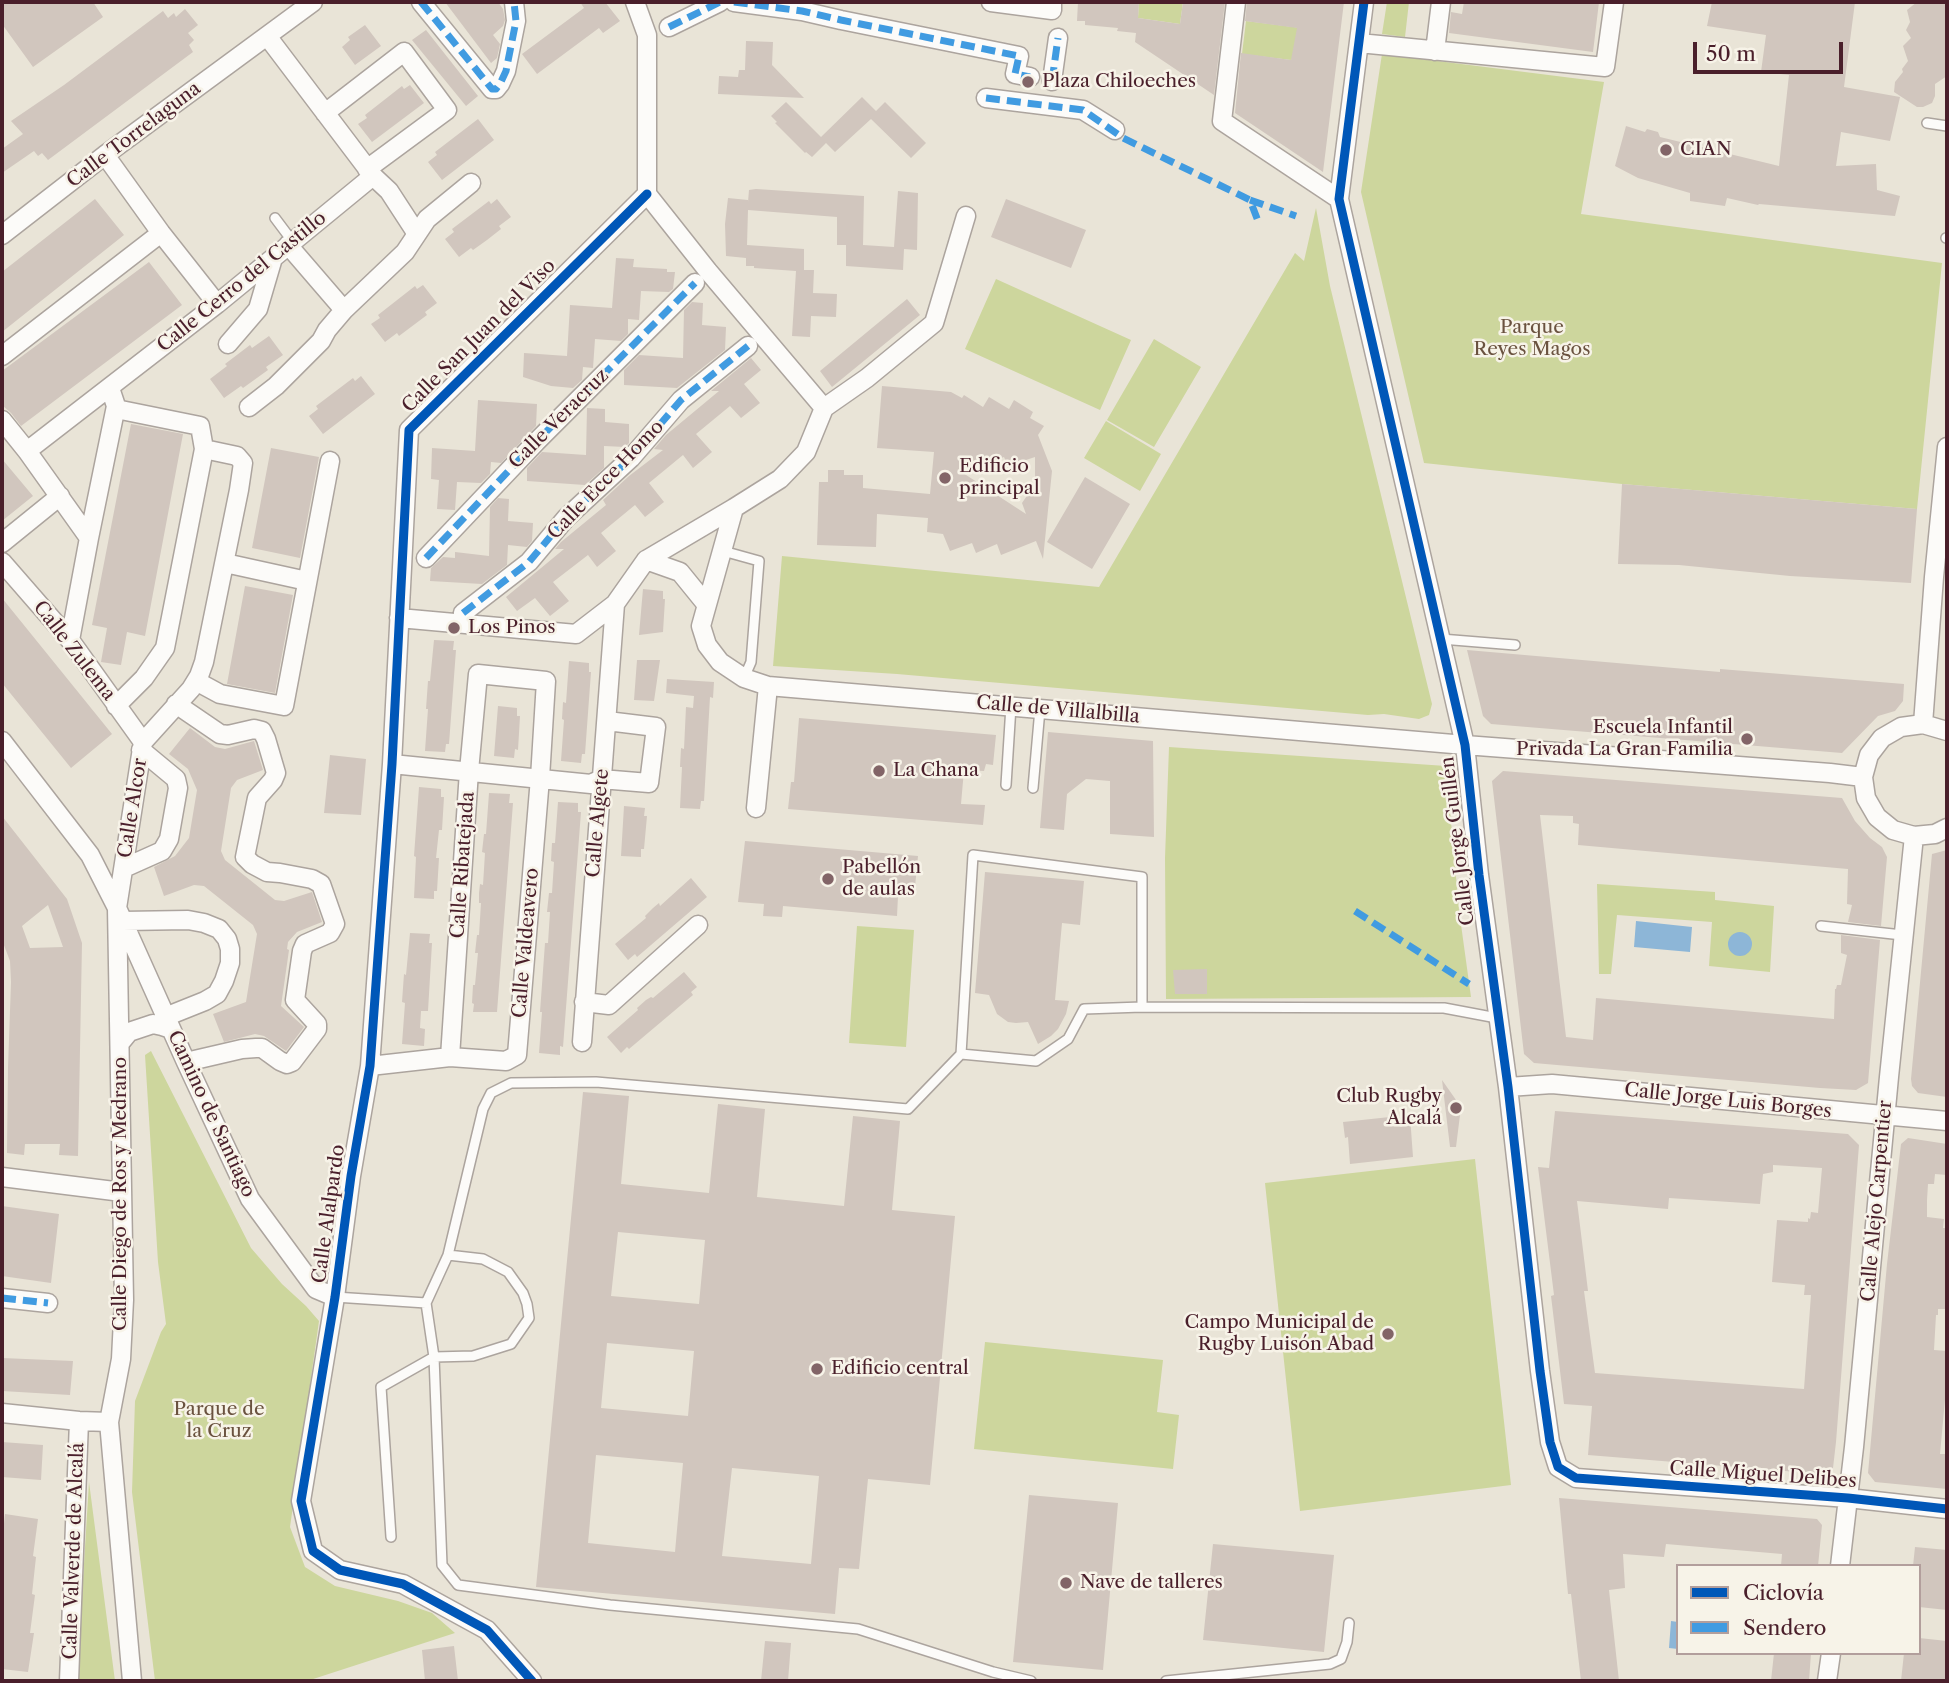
<!DOCTYPE html>
<html>
<head>
<meta charset="utf-8">
<style>
	body { margin:0 }
	#map { position:relative; width:1949px; height:1683px; overflow:hidden; background:#e9e4d7; font-family:"Libre Caslon Text",serif }
	canvas { display:block }
	.frame { position:absolute; inset:0; border:4px solid #4a1f2b; pointer-events:none }
	.legend { position:absolute; left:1676px; top:1564px; width:245px; height:91px; box-sizing:border-box; background:#f7f3e8; border:2px solid #b29e9c; margin:0; padding:9px 12px; list-style:none; font-size:21px; color:#4a1f2b }
	.legend li { display:flex; align-items:center; gap:14px; height:35px }
	.legend b { width:35px; border:2px solid #b29e9c }
	.scale { position:absolute; left:1693px; top:42px; width:150px; height:32px; box-sizing:border-box; border:4px solid #4a1f2b; border-top:0; padding-left:9px; font-size:21px; line-height:24px; white-space:nowrap; color:#4a1f2b; -webkit-text-stroke:5px #f7f3e8; paint-order:stroke }
</style>
</head>
<body>
<div id="map">
<canvas width="1949" height="1683"></canvas>
<div class="frame"></div>
<ul class="legend">
<li><b style="height:9px;background:#0057b8"></b>Ciclovía</li>
<li><b style="height:9px;background:#409be1"></b>Sendero</li>
</ul>
<div class="scale">50 m</div>
</div>
<script>
const c = document.querySelector('canvas').getContext('2d');
c.lineJoin = 'round';
function fillPath(path, color) { c.fillStyle = color; c.fill(path, 'evenodd'); }
const poly = rows => new Path2D(rows.map(r => 'M' + r).join(''));
function trace(path, color, width, dash) { c.strokeStyle = color; c.lineWidth = width; c.lineCap = dash ? 'butt' : 'round'; c.setLineDash(dash || []); c.stroke(path); }
function drawText(font, color, halo, rows, align = 'center') {
  c.font = font + ' "Libre Caslon Text",serif'; c.lineWidth = 5; c.setLineDash([]); c.textBaseline = 'middle'; c.strokeStyle = halo; c.fillStyle = color; for (const [text, x, y, turn = 0] of rows) {
    c.save(); c.translate(x, y); c.rotate((+turn || 0) * Math.PI / 180); c.textAlign = isNaN(turn) ? turn : align; if (halo) c.strokeText(text, 0, 0); c.fillText(text, 0, 0); c.restore();
  }
}
const green = poly([
	[1139,2,1183,2,1180,24,1138,18],
	[1387,2,1409,2,1405,37,1382,34],
	[1246,21,1325,31,1291,60,1242,54],
	[1382,54,1604,82,1581,214,1942,263,1917,509,1622,484,1424,463,1361,192],
	[1316,208,1330,286,1432,704,1429,715,1419,719,1384,714,1368,715,897,674,773,666,782,556,1099,587,1295,253,1304,261],
	[996,279,1131,340,1100,410,965,349],
	[1154,339,1201,367,1154,447,1107,420],
	[1106,421,1161,454,1140,491,1084,458],
	[1169,747,1446,766,1459,910,1471,997,1166,999,1165,858],
	[1597,884,1715,892,1715,900,1774,906,1770,972,1709,966,1712,922,1617,915,1611,974,1599,974],
	[857,926,914,930,906,1047,849,1043],
	[151,1051,251,1248,282,1284,306,1306,319,1321,290,1527,305,1567,335,1586,398,1601,432,1613,455,1633,307,1681,155,1681,132,1492,135,1401,161,1332,166,1324,158,1262,145,1055],
	[1475,1159,1511,1485,1300,1511,1265,1183],
	[985,1342,1163,1360,1157,1412,1179,1415,1173,1469,974,1449],
	[89,1482,115,1681,80,1681,77,1678]
]);
const water = poly([
	[1636,921,1692,927,1690,952,1634,947],
	'1728 944a12 12 0 1 1 24 0a12 12 0 1 1-24 0Z',
	[1671,1621,1678,1622,1678,1649,1669,1648]
]);
const building = poly([
	[2,2,93,2,103,17,33,67,2,24],
	[445,2,498,2,503,9,505,20,503,26,493,35,500,44,497,58,491,63],
	[580,2,605,2,620,21,603,33,599,28,537,74,522,54,584,8],
	[1078,2,1139,2,1138,18,1180,24,1183,2,1225,2,1214,95,1135,42,1136,33,1117,31,1118,28,1085,25,1085,21,1077,21],
	[1247,2,1344,2,1323,172,1235,113,1241,53,1291,60,1297,28,1245,21],
	[1464,2,1599,2,1593,52,1449,33,1451,12,1462,14],
	[1712,2,1855,2,1844,87,1900,97,1890,141,1841,132,1836,166,1876,164,1877,190,1900,196,1895,216,1759,204,1758,205,1727,198,1725,206,1690,201,1690,193,1638,178,1615,166,1626,126,1645,132,1647,129,1658,132,1660,137,1779,166,1789,75,1761,72,1766,35,1707,26],
	[1917,2,1947,2,1947,76,1935,84,1935,96,1932,103,1923,107,1917,107,1894,92,1895,82,1903,72,1902,69,1908,61,1903,46,1911,38,1906,30,1910,22,1907,10],
	[185,9,198,25,188,33,194,40,189,45,193,52,48,160,42,153,38,156,34,151,2,173,2,149,23,134,11,121,64,85,163,11,168,18,174,13,176,17],
	[365,25,381,46,355,65,342,47,350,40,348,37],
	[426,30,478,96,466,106,412,40],
	[746,41,773,42,772,65,804,98,718,94,719,76,738,77,739,70,745,70],
	[410,85,424,103,372,142,358,124,367,118,365,115,402,86,404,89],
	[862,97,876,111,885,102,926,143,911,158,871,119,835,152,826,143,812,157,806,152,805,153,775,123,777,122,771,116,786,102,821,137],
	[478,119,494,140,442,180,428,162,437,155,435,152],
	[756,189,864,196,863,245,894,247,898,191,918,193,917,250,904,249,903,270,846,266,846,245,837,245,837,217,748,210,747,245,804,249,804,270,814,270,813,293,837,294,836,317,811,316,810,337,792,336,796,271,754,268,754,266,746,266,746,258,726,256,725,224,728,198,748,200,748,202,749,190],
	[95,199,124,235,2,332,2,272],
	[497,199,511,217,499,226,501,229,487,240,473,250,471,248,459,257,445,239,454,232,452,229,489,201,491,204],
	[1006,199,1086,230,1071,268,991,237],
	[616,258,634,259,633,267,667,269,667,272,675,272,673,289,669,292,641,291,639,320,628,319,628,334,621,341,595,339,593,368,583,367,582,380,573,388,551,386,523,377,524,353,567,356,570,305,612,308],
	[149,262,182,305,21,426,11,413,2,405,2,371],
	[423,285,437,303,425,312,427,315,399,336,397,333,385,342,371,324,380,318,378,315,415,286,417,289],
	[907,299,920,315,832,387,820,371],
	[692,302,703,303,702,325,726,327,725,350,677,388,624,385,624,370,639,355,683,358,684,310],
	[269,336,283,355,266,367,268,370,243,388,241,386,224,398,210,379,227,366,225,364,250,345,252,348],
	[751,358,761,370,744,384,760,403,741,418,730,406,696,434,712,452,693,468,683,455,649,483,664,502,645,517,635,505,601,533,616,551,597,567,588,555,553,582,569,601,550,616,535,598,517,611,506,597,564,549,555,549,561,542,606,505,603,500,629,476,663,450,654,449,666,435,719,391,711,391],
	[361,376,375,394,323,434,309,416,318,409,316,406,353,378,355,381],
	[882,386,951,392,962,398,964,395,983,407,989,397,1009,409,1014,400,1033,412,1030,418,1044,426,1038,435,1052,471,1043,559,1036,541,1001,555,997,544,976,553,972,543,950,551,943,534,927,532,928,518,877,514,876,547,817,545,819,482,828,482,828,470,844,470,844,475,863,475,863,488,930,494,934,452,877,448],
	[1004,457,1008,466,1035,457,1035,484,1022,503,1026,514,963,473],
	[478,400,537,404,536,426,501,463,491,462,490,474,481,483,457,482,455,510,437,509,439,480,431,479,432,448,475,451],
	[587,408,605,409,605,422,629,424,629,443,625,447,604,446,604,468,585,485,527,481,527,468,542,452,586,455],
	[131,424,183,434,145,636,127,632,121,665,101,662,107,628,92,625],
	[271,448,319,457,300,558,252,548],
	[2,459,33,496,2,521],
	[1085,477,1130,504,1092,569,1047,542],
	[1622,484,1917,509,1911,583,1790,576,1679,565,1618,564],
	[498,498,509,499,508,521,533,523,532,541,527,547,508,545,507,565,482,584,430,581,431,568,443,557,455,558,455,552,489,556,490,507],
	[245,586,293,595,275,693,227,684],
	[643,589,663,591,663,599,665,599,663,632,639,635],
	[2,598,112,734,71,768,2,683],
	[434,640,454,641,453,650,456,650,449,744,446,744,445,752,425,751,428,709,426,709,428,681,430,681],
	[1467,650,1720,672,1720,669,1904,684,1903,701,1895,711,1878,716,1842,753,1491,724,1483,716],
	[637,660,660,660,654,701,634,700],
	[569,661,589,663,589,672,591,672,585,754,582,754,581,763,561,761,564,720,562,719,563,702,566,703],
	[667,679,714,682,713,698,710,697,704,801,701,801,700,809,680,808,682,767,680,767,681,748,684,749,686,707,693,708,694,696,666,693],
	[498,706,517,708,517,716,520,716,518,750,515,749,514,758,494,756],
	[799,718,996,735,993,765,986,764,984,771,964,770,961,804,985,805,983,825,788,809,791,782,794,782],
	[190,728,215,747,225,749,254,741,263,770,237,780,231,788,221,851,225,860,275,900,284,901,312,892,322,922,297,932,288,942,287,949,289,950,281,1006,304,1027,286,1051,264,1036,255,1034,224,1042,213,1014,246,1002,257,934,253,925,204,886,194,885,164,896,154,867,175,856,189,838,197,790,188,769,169,754],
	[1048,732,1153,741,1154,837,1110,834,1110,781,1086,779,1067,794,1064,830,1040,828],
	[330,755,366,759,361,815,324,813],
	[1503,771,1842,798,1855,821,1870,838,1882,847,1887,857,1881,926,1848,922,1852,905,1847,904,1848,869,1578,845,1579,824,1573,823,1573,816,1540,815,1566,1037,1593,1040,1596,998,1834,1019,1835,989,1836,989,1837,985,1841,985,1847,955,1841,953,1841,935,1880,940,1868,1083,1856,1090,1820,1088,1534,1063,1524,1054,1492,781],
	[419,787,441,789,441,797,444,797,442,830,439,830,436,858,439,858,437,891,434,891,434,899,414,898,416,857,414,856],
	[489,793,510,794,509,803,513,803,497,1012,473,1012,474,1004,472,1003,473,985,475,985,478,953,475,953,477,935,479,935,481,903,479,903,479,893,480,884,483,885,485,853,482,852,484,834,486,834],
	[558,802,578,803,578,812,581,812,563,1047,560,1046,560,1055,539,1053,542,1012,540,1012,545,943,548,943,550,912,547,912,549,893,552,893,554,862,551,861,552,843,555,843],
	[624,806,645,808,644,816,647,816,644,849,641,849,641,857,621,856],
	[2,816,67,899,82,943,78,1156,59,1155,60,1144,25,1144,24,1155,7,1153,8,1068,11,982,10,961,2,940],
	[48,905,63,947,30,948,22,926],
	[745,841,918,856,914,897,898,896,897,916,783,906,782,917,763,916,764,904,738,902],
	[1947,850,1947,1097,1918,1093,1912,1086,1911,1079,1932,854],
	[985,872,1084,881,1080,925,1062,923,1055,1000,1069,1001,1066,1014,1058,1029,1051,1036,1038,1044,1028,1022,1016,1023,1008,1022,997,1014,989,995,975,993],
	[691,878,707,897,637,957,635,954,628,960,615,944,646,918,645,916,653,908,659,903,660,906],
	[410,933,430,934,429,943,432,943,428,1011,421,1011,420,1028,425,1029,424,1046,402,1044,405,1003,402,1002,404,974,406,975],
	[1207,969,1207,994,1175,994,1173,970],
	[684,972,697,987,691,992,693,995,629,1049,627,1047,621,1053,607,1037,638,1010,637,1008,646,1000,651,997,653,998],
	[1442,1080,1461,1107,1456,1147,1450,1147],
	[583,1092,629,1096,621,1184,709,1193,718,1104,765,1109,757,1197,844,1206,853,1116,900,1121,892,1210,955,1216,930,1485,868,1479,859,1569,839,1568,835,1614,536,1587],
	[618,1232,705,1240,699,1304,611,1296],
	[607,1343,694,1351,688,1416,601,1408],
	[596,1455,683,1463,675,1552,588,1543],
	[732,1468,819,1476,811,1564,722,1556],
	[1555,1111,1848,1134,1859,1145,1836,1442,1833,1468,1829,1473,1822,1474,1588,1455,1592,1406,1564,1404,1551,1296,1554,1295,1538,1167,1549,1168],
	[1773,1165,1822,1168,1818,1213,1811,1212,1810,1219,1808,1218,1808,1222,1777,1220,1772,1282,1805,1285,1804,1295,1811,1295,1804,1389,1595,1373,1584,1291,1588,1291,1577,1201,1668,1209,1669,1198,1760,1204,1763,1174,1773,1172],
	[1410,1116,1413,1157,1350,1164,1348,1137,1345,1138,1343,1122,1390,1117,1390,1119],
	[1908,1138,1947,1144,1947,1175,1935,1174,1934,1184,1928,1184,1927,1200,1927,1217,1944,1219,1943,1228,1947,1228,1947,1309,1938,1309,1938,1315,1936,1315,1934,1350,1947,1351,1947,1378,1940,1454,1947,1454,1947,1489,1875,1482,1868,1473,1887,1264,1901,1144],
	[2,1206,59,1214,51,1283,2,1276],
	[2,1358,73,1361,70,1395,2,1391],
	[2,1442,43,1445,41,1480,2,1477],
	[1029,1495,1118,1503,1103,1670,1013,1662],
	[1559,1498,1817,1519,1822,1525,1818,1566,1781,1566,1782,1554,1666,1544,1664,1557,1623,1554,1625,1588,1609,1590,1619,1681,1581,1681,1571,1594,1568,1594],
	[5,1514,38,1519,33,1556,36,1557,32,1594,35,1595,30,1633,34,1633,28,1672,2,1669,2,1543],
	[1213,1544,1334,1555,1324,1652,1203,1640],
	[1915,1547,1947,1550,1947,1610,1919,1607,1919,1566,1913,1566],
	[1919,1638,1947,1641,1947,1681,1901,1681,1904,1653,1919,1653],
	[765,1641,791,1643,788,1681,761,1681],
	[454,1646,458,1681,425,1681,422,1650],
	[1774,1653,1811,1653,1809,1681,1771,1681]
]);
const lane = poly([
	[1927,123,1947,126],
	[275,218,293,242],
	[1946,238,1947,238],
	[723,551,759,561,751,662,744,678],
	[1441,639,1515,645],
	[1006,785,1011,706],
	[1033,788,1040,709],
	[1821,926,1902,935],
	[1142,1007,1084,1009,1068,1039,1036,1061,961,1054,973,855,1142,877,1142,1007,1444,1008,1497,1018],
	[335,1297,426,1303,434,1357,442,1565,458,1585,610,1605,858,1629,993,1672,1031,1681],
	[426,1303,448,1255,483,1109,491,1093,511,1083,596,1082,908,1109,961,1054],
	[391,1537,381,1387,434,1357,473,1356,511,1344,529,1318,527,1304,523,1293,508,1272,483,1259,448,1255],
	[1166,1681,1330,1664,1341,1659,1347,1642,1349,1623]
]);
const street = poly([
	[421,2,492,89,496,89,500,84,506,71,516,21,514,2],
	[635,2,647,35,647,194,708,271,824,408],
	[734,2,802,11,841,20,1019,56,1015,74,1030,77],
	[991,2,1052,10,1052,2],
	[1236,2,1222,121,1339,199],
	[1364,2,1339,199,1465,745,1479,875,1508,1087,1540,1371,1550,1442,1558,1467,1576,1478,1848,1498,1947,1509],
	[669,27,720,2],
	[1359,43,1605,67,1614,2],
	[1435,51,1441,2],
	[1052,81,1058,38],
	[986,98,1083,110,1115,130],
	[325,113,404,52,447,110,367,169],
	[105,155,161,233,217,304],
	[417,234,427,219,471,183],
	[2,235,105,155,313,2],
	[288,245,344,310],
	[228,344,258,309,273,258],
	[2,356,161,233],
	[249,407,276,386,321,341,327,330,344,310,405,252,417,234,389,191,373,176,267,36],
	[824,408,806,452,780,479,734,508,701,626,707,645,720,662,744,678,768,686,1465,745,1830,773,1863,777],
	[824,408,867,378,934,323,966,216],
	[116,409,200,426,204,449],
	[2,420,27,451,89,538],
	[27,451,217,304,373,176],
	[2,543,60,496],
	[426,558,536,442,695,283],
	[646,560,734,508],
	[2,562,70,640,143,742],
	[225,563,307,581],
	[463,613,529,562,566,518,631,458,681,400,748,346],
	[399,618,576,634,615,604,646,560,680,572,706,604],
	[70,640,89,538,116,406,110,388],
	[196,681,220,694,284,706,330,461],
	[176,704,220,734,228,735,254,729,262,731,266,739,276,773,273,780,257,798,245,857,252,864,267,872,280,873,312,879,321,884,335,924,330,933,305,944,302,951,295,1000,317,1024,317,1029,292,1062,287,1064,280,1061,262,1048,256,1048,242,1049,186,1062],
	[116,706,144,678,165,648,204,449,237,456,243,463,239,490,204,662,199,676,191,689,143,742,117,908,124,1300,121,1359,109,1422,132,1681],
	[1923,724,1934,577,1947,447],
	[1947,731,1923,724,1901,727,1882,738,1869,755,1863,777,1866,798,1877,817,1893,830,1914,836,1935,834,1947,828],
	[2,741,90,855,117,908,186,1062,250,1199,316,1289,335,1297],
	[392,764,591,784,601,779,649,783,656,727,607,721],
	[756,808,768,686],
	[124,868,162,851,169,839,178,788,176,779,141,750],
	[123,921,188,920,204,923,219,929,227,939,230,949,230,963,224,981,217,994,205,1001,165,1017],
	[584,1002,609,1005,698,925],
	[582,1042,615,604],
	[120,1043,129,1032,153,1024,162,1026,171,1029],
	[370,1066,450,1057,506,1061,517,1055,540,778,546,681,478,674,469,771,450,1057],
	[1508,1087,1552,1084,1947,1121],
	[2,1177,122,1192],
	[2,1298,48,1303],
	[2,1413,79,1421,109,1422],
	[1840,1566,1854,1447,1889,1077,1914,836],
	[69,1681,79,1421],
	[532,1681,487,1630,403,1584,340,1570,313,1551,301,1501,335,1297,351,1176,370,1066,392,764,409,430,647,194],
	[1827,1681,1831,1653]
]);
const quiet = poly([
	[421,2,492,89,496,89,500,84,506,71,516,21,514,2],
	[734,2,802,11,841,20,1019,56,1015,74,1030,77],
	[669,27,720,2],
	[1052,81,1058,38],
	[986,98,1083,110,1123,138,1250,200,1258,221],
	[1250,200,1296,216],
	[426,558,536,442,695,283],
	[463,613,529,562,566,518,631,458,681,400,748,346],
	[1355,911,1469,984],
	[2,1298,48,1303]
]);
const cycleway = poly([
	[1364,2,1339,199,1465,745,1479,875,1508,1087,1540,1371,1550,1442,1558,1467,1576,1478,1848,1498,1947,1509],
	[532,1681,487,1630,403,1584,340,1570,313,1551,301,1501,335,1297,351,1176,370,1066,392,764,409,430,647,194]
]);
const markers = [
	[1028,82,7,"#826467"],
	[1666,150,7,"#826467"],
	[945,478,7,"#826467"],
	[454,628,7,"#826467"],
	[1747,739,7,"#826467"],
	[879,771,7,"#826467"],
	[828,879,7,"#826467"],
	[1456,1108,7,"#826467"],
	[1388,1334,7,"#826467"],
	[817,1369,7,"#826467"],
	[1066,1583,7,"#826467"]
];
const poiNames = [
	["Plaza Chiloeches",1042,82],
	["CIAN",1680,150],
	["Edificio",959,467],
	["principal",959,489],
	["Los Pinos",468,628],
	["Escuela Infantil",1733,728,"right"],
	["Privada La Gran Familia",1733,750,"right"],
	["La Chana",893,771],
	["Pabellón",842,868],
	["de aulas",842,890],
	["Club Rugby",1442,1097,"right"],
	["Alcalá",1442,1119,"right"],
	["Campo Municipal de",1374,1323,"right"],
	["Rugby Luisón Abad",1374,1345,"right"],
	["Edificio central",831,1369],
	["Nave de talleres",1080,1583]
];
const streetNames = [
	["Calle Torrelaguna",134,135,-37],
	["Calle Cerro del Castillo",242,282,-39],
	["Calle San Juan del Viso",479,336,-45],
	["Calle Veracruz",559,419,-45],
	["Calle Ecce Homo",606,480,-46],
	["Calle Zulema",74,651,52],
	["Calle de Villalbilla",1058,710,5],
	["Calle Alcor",133,808,-81],
	["Calle Algete",598,823,-85],
	["Calle Jorge Guillén",1458,841,-97],
	["Calle Ribatejada",463,865,-86],
	["Calle Valdeavero",526,943,-85],
	["Calle Jorge Luis Borges",1728,1101,6],
	["Camino de Santiago",211,1114,65],
	["Calle Diego de Ros y Medrano",121,1194,-90],
	["Calle Alejo Carpentier",1877,1201,-85],
	["Calle Alalpardo",329,1214,-82],
	["Calle Miguel Delibes",1763,1475,4],
	["Calle Valverde de Alcalá",74,1551,-88]
];
const parkNames = [
	["Parque",1532,328],
	["Reyes Magos",1532,350],
	["Parque de",219,1410],
	["la Cruz",219,1432]
];
fillPath(green, '#cdd69d');
fillPath(water, '#8db6d7');
fillPath(building, '#d1c6be');
trace(lane, '#aca49e', 12);
trace(street, '#aca49e', 21);
trace(lane, '#fcfbf9', 9);
trace(street, '#fcfbf9', 18);
trace(quiet, '#409be1', 7, [14, 7]);
trace(cycleway, '#0057b8', 9);
for (const [x, y, r, color] of markers) { const dot = new Path2D(); dot.arc(x, y, r, 0, 2 * Math.PI); c.fillStyle = color; c.fill(dot); trace(dot, '#f7f3e8', 2.5); }
drawText('19px', '#4a1f2b', '#f7f3e8', poiNames, 'left');
drawText('19px', '#4a1f2b', '#f7f3e8', streetNames);
drawText('19px', '#6a523f', '#f7f3e8', parkNames);
</script>
</body>
</html>
